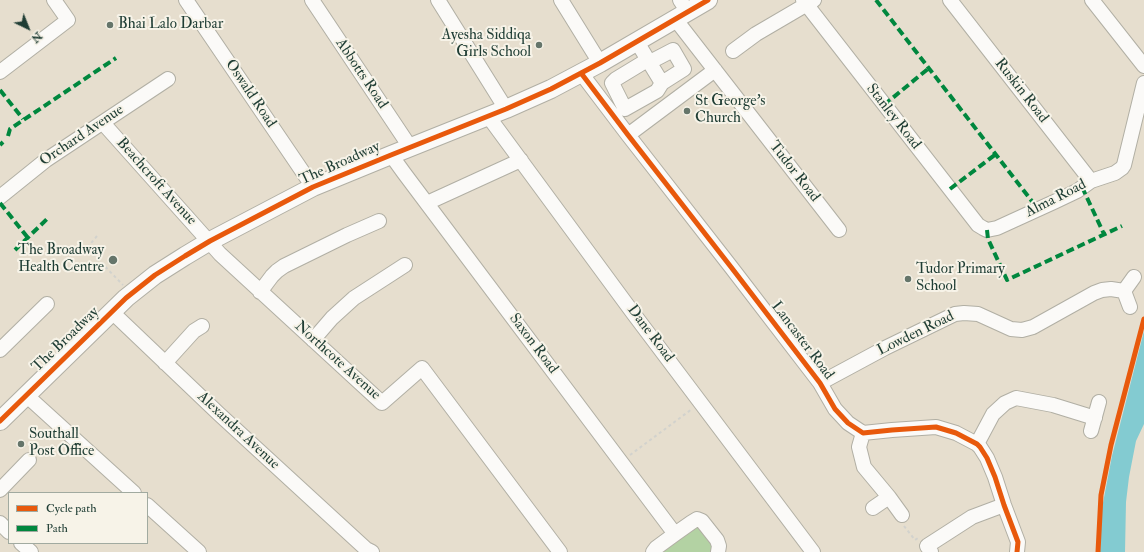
<!DOCTYPE html>
<html>
<head>
<meta charset="utf-8">
<style>
	body { margin:0 }
	#map { position:relative; width:1144px; height:552px; overflow:hidden; background:#e6dece; font-family:"IM FELL Double Pica",serif }
	canvas { display:block }
	.legend { position:absolute; left:8px; top:492px; width:140px; height:52px; box-sizing:border-box; background:#f7f3e8; border:1px solid #a1aaa0; margin:0; padding:5px 7px; list-style:none; font-size:12px; color:#1f3d34 }
	.legend li { display:flex; align-items:center; gap:8px; height:20px }
	.legend b { width:20px; border:1px solid #a1aaa0 }
	.north { position:absolute; left:8px; top:8px; width:40px; height:40px; -webkit-text-stroke:3px #f7f3e8; paint-order:stroke; rotate:137deg; font-size:11px; font-weight:700; line-height:16px; text-align:center; color:#1f3d34 }
	.north::after { content:''; display:block; margin:auto; width:14px; height:18px; background:#1f3d34; clip-path:polygon(50% 0,100% 100%,50% 72%,0 100%) }
</style>
</head>
<body>
<div id="map">
<canvas width="1144" height="552"></canvas>
<ul class="legend">
<li><b style="height:5px;background:#e8590c"></b>Cycle path</li>
<li><b style="height:5px;background:#00873e"></b>Path</li>
</ul>
<div class="north">N</div>
</div>
<script>
const c = document.querySelector('canvas').getContext('2d');
c.lineJoin = 'round';
function fillPath(path, color) { c.fillStyle = color; c.fill(path, 'evenodd'); }
const poly = rows => new Path2D(rows.map(r => 'M' + r).join(''));
function trace(path, color, width, dash) { c.strokeStyle = color; c.lineWidth = width; c.lineCap = dash ? 'butt' : 'round'; c.setLineDash(dash || []); c.stroke(path); }
function drawText(font, color, halo, rows, align = 'center') {
  c.font = font + ' "IM FELL Double Pica",serif'; c.lineWidth = 4; c.setLineDash([]); c.textBaseline = 'middle'; c.strokeStyle = halo; c.fillStyle = color; for (const [text, x, y, turn = 0] of rows) {
    c.save(); c.translate(x, y); c.rotate((+turn || 0) * Math.PI / 180); c.textAlign = isNaN(turn) ? turn : align; if (halo) c.strokeText(text, 0, 0); c.fillText(text, 0, 0); c.restore();
  }
}
const green = poly([
	[701,523,716,552,656,552]
]);
const water = poly([
	[1144,331,1144,424,1136,441,1129,477,1126,502,1125,552,1100,552,1102,508,1112,456]
]);
const path = poly([
	[97,236,87,248,123,285],
	[630,455,692,409],
	[904,526,915,540,918,538]
]);
const minor = poly([
	[186,0,313,187],
	[312,0,410,147],
	[438,0,506,109],
	[561,0,600,63],
	[680,0,688,12],
	[803,0,978,225,983,228,987,230,997,228,1054,202,1077,191,1091,181,1115,173,1122,168,1124,165,1144,83],
	[950,0,1091,181],
	[1092,0,1144,66],
	[676,20,839,230],
	[637,42,662,83,684,69,673,50,650,62],
	[733,51,756,34,814,0],
	[647,58,644,62,616,79,612,83,625,109,657,91,662,83],
	[0,72,68,20,54,0],
	[581,73,628,135,731,267,820,383,835,409,848,423,863,433,892,430,936,427,956,433,977,444,980,447,987,458,995,477,1004,505,1018,542,1017,552],
	[488,116,633,313,813,552],
	[103,123,220,254,382,403,422,368,560,552],
	[628,135,715,70],
	[391,155,404,173,675,534],
	[0,197,46,160,168,79],
	[427,203,521,160],
	[1124,291,1134,277],
	[260,292,272,276,277,271,284,266,347,235,379,221],
	[112,312,219,414,366,549,372,552],
	[313,340,332,318,354,298,405,265],
	[0,350,47,304],
	[165,363,194,331,202,326],
	[820,383,885,348,955,314,964,313,978,314,1011,329,1022,330,1033,327,1094,293,1102,290,1111,289,1124,291,1130,307],
	[26,395,134,493],
	[1091,431,1099,402],
	[863,433,859,447,864,467,889,497,902,515],
	[977,444,993,414,1005,403,1016,398,1053,405,1095,418],
	[0,490,29,460],
	[147,505,199,552],
	[873,508,889,497],
	[0,523,9,532],
	[21,543,31,552],
	[653,552,656,548,675,534,692,522,697,519,702,521,717,540,719,546,718,552],
	[931,552,927,546,972,517,1004,505]
]);
const major = poly([
	[0,421,126,298,155,275,185,256,210,241,313,187,391,155,506,109,551,89,600,63,708,0]
]);
const quiet = poly([
	[876,0,1038,209],
	[0,90,23,119],
	[884,105,929,68],
	[8,136,10,129,116,58],
	[0,145,3,142],
	[1082,187,1089,202,1104,234],
	[950,189,996,154],
	[0,203,28,238],
	[987,230,988,239,1007,280,1122,226],
	[15,250,47,219]
]);
const cycleway = poly([
	[581,73,628,135,731,267,820,383,835,409,848,423,863,433,892,430,936,427,956,433,977,444,980,447,987,458,995,477,1004,505,1018,542,1017,552],
	[0,421,126,298,155,275,185,256,210,241,313,187,391,155,506,109,551,89,600,63,708,0],
	[1098,552,1101,495,1111,445,1144,319]
]);
const markers = [
	[110,25,4,"#65756a"],
	[539,45,4,"#65756a"],
	[687,111,4,"#65756a"],
	[113,260,5,"#65756a"],
	[908,279,4,"#65756a"],
	[21,444,4,"#65756a"]
];
const poiNames = [
	["Bhai Lalo Darbar",118,25],
	["Ayesha Siddiqa",531,36,"right"],
	["Girls School",531,53,"right"],
	["St George's",695,102],
	["Church",695,119],
	["The Broadway",104,251,"right"],
	["Health Centre",104,268,"right"],
	["Tudor Primary",916,270],
	["School",916,287],
	["Southall",29,435],
	["Post Office",29,452]
];
const streetNames = [
	["Abbotts Road",361,74,56],
	["Ruskin Road",1021,91,52],
	["Oswald Road",250,94,56],
	["Stanley Road",893,117,52],
	["Orchard Avenue",82,136,-34],
	["The Broadway",340,164,-24],
	["Tudor Road",794,172,52],
	["Beachcroft Avenue",156,182,48],
	["Alma Road",1056,199,-27],
	["Dane Road",650,334,53],
	["Lowden Road",916,334,-26],
	["The Broadway",66,340,-44],
	["Lancaster Road",802,341,53],
	["Saxon Road",533,344,53],
	["Northcote Avenue",337,361,42],
	["Alexandra Avenue",238,431,43]
];
fillPath(green, '#b3d2a3');
fillPath(water, '#83cbd1');
trace(minor, '#b1afa4', 16);
trace(major, '#b1afa4', 20);
trace(path, '#d2d2cd', 2, [3, 3]);
trace(minor, '#fbfaf8', 14);
trace(major, '#fbfaf8', 18);
trace(quiet, '#00873e', 4, [8, 4]);
trace(cycleway, '#e8590c', 5);
for (const [x, y, r, color] of markers) { const dot = new Path2D(); dot.arc(x, y, r, 0, 2 * Math.PI); c.fillStyle = color; c.fill(dot); trace(dot, '#f7f3e8', 1.5); }
drawText('15px', '#1f3d34', '#f7f3e8', poiNames, 'left');
drawText('15px', '#1f3d34', '#f7f3e8', streetNames);
</script>
</body>
</html>
